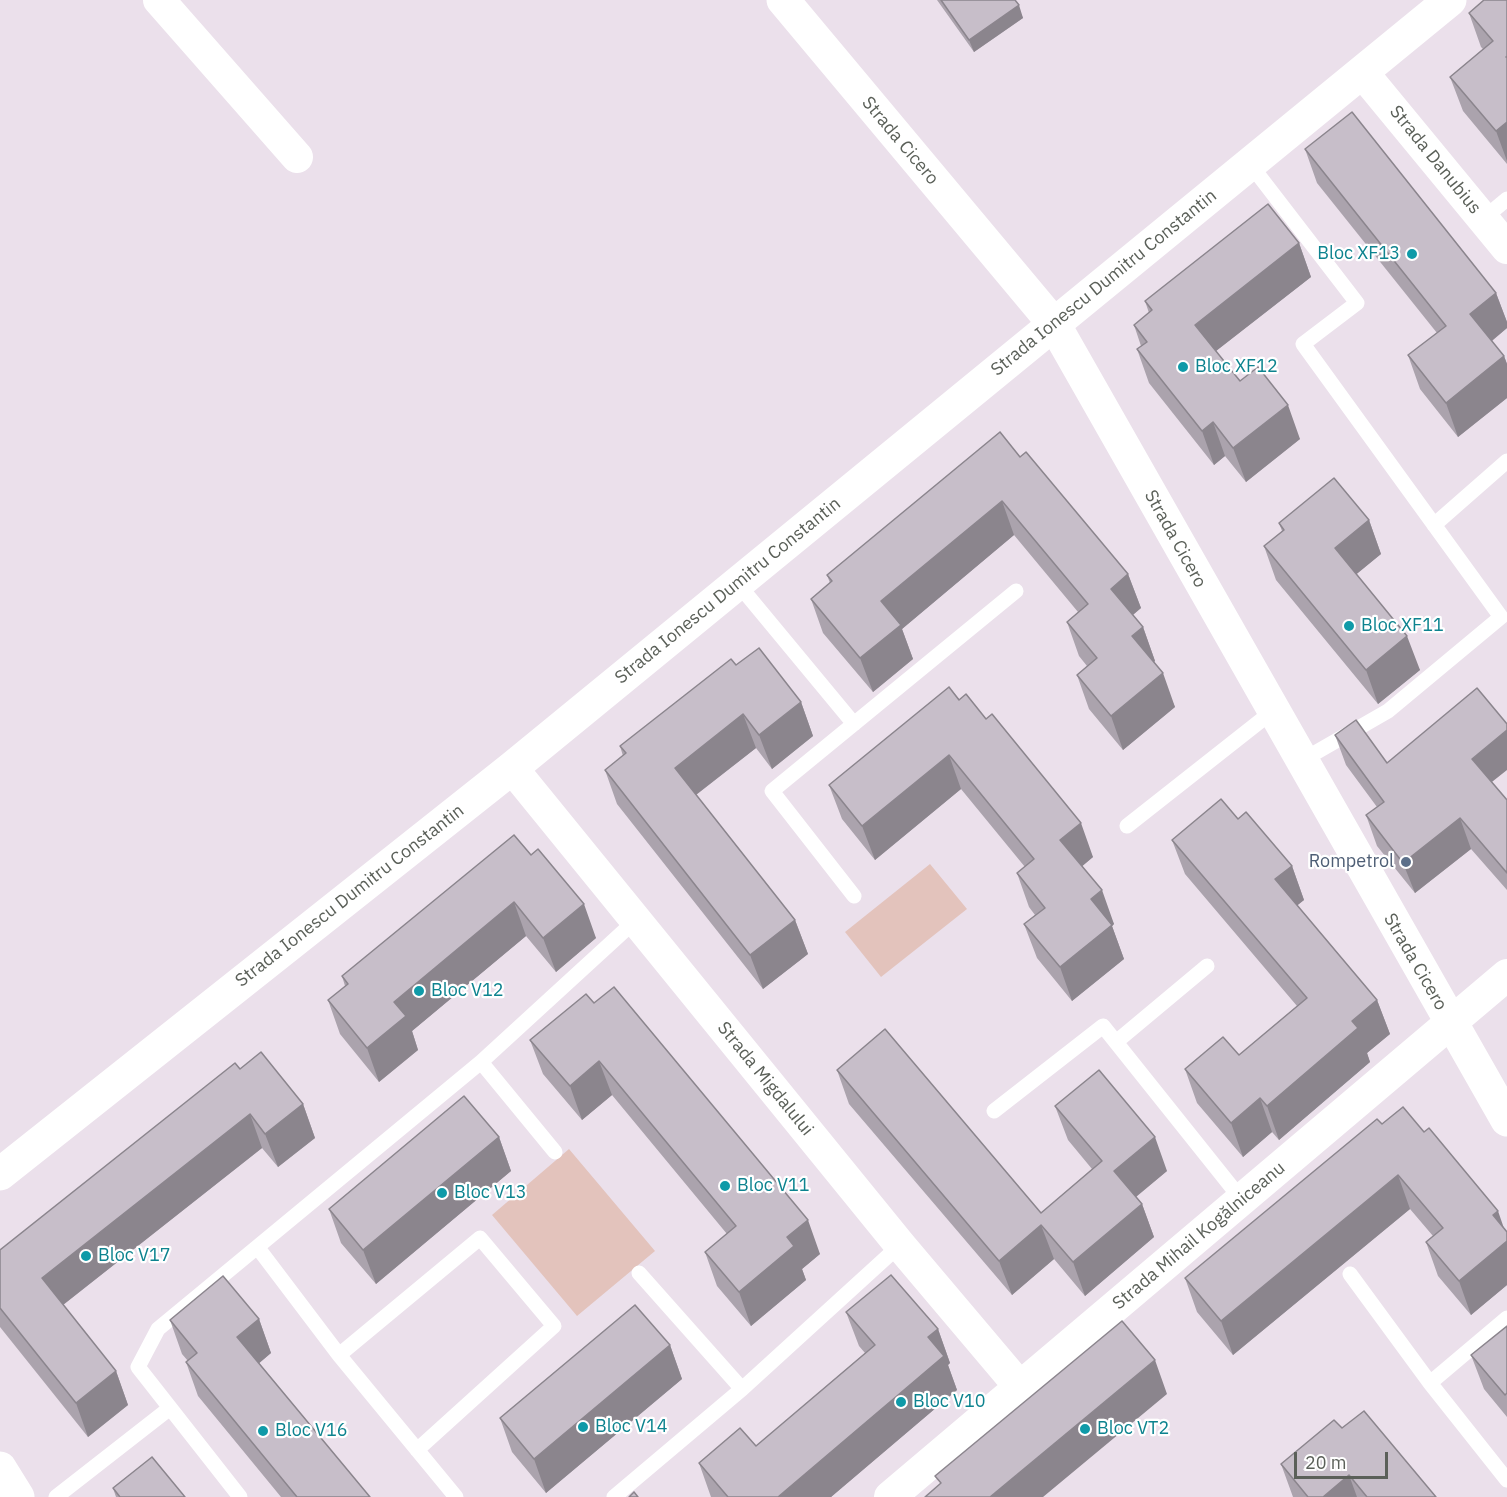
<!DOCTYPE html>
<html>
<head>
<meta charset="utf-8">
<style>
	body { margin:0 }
	#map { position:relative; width:1507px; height:1497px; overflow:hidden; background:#ebe0eb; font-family:"IBM Plex Sans",sans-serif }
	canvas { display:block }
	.scale { position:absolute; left:1294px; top:1452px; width:94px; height:27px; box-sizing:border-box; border:3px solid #5b6059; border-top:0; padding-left:8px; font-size:18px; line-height:21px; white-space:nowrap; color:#5b6059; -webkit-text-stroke:4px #fff; paint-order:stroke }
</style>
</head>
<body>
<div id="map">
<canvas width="1507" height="1497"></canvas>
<div class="scale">20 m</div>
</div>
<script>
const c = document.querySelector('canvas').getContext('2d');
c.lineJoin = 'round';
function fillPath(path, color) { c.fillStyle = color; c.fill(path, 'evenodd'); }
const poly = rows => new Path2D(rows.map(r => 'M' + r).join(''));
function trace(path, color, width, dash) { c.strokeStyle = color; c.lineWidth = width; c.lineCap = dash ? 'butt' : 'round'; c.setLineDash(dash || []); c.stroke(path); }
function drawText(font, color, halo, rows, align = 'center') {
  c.font = font + ' "IBM Plex Sans",sans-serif'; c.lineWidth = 4.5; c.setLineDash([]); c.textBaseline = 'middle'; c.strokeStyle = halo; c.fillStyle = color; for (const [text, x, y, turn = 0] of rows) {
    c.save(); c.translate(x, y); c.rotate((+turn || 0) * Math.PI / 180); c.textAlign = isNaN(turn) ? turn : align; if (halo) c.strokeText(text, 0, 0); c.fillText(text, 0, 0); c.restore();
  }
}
const green = poly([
	[930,864,967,909,881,977,845,932],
	[569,1149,655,1251,577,1316,492,1215]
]);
const service = poly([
	[1250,164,1357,303,1303,344,1501,617,1388,711,1301,761],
	[1483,219,1507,199],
	[1434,525,1507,461],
	[738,584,854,724],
	[1127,826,1273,711],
	[854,896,772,791,1016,591],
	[1116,1042,1207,966],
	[481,1062,555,1152],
	[994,1111,1103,1026,1242,1200],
	[258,1248,339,1355,456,1497],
	[639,1273,742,1389],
	[1350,1274,1430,1383,1507,1480],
	[339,1355,480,1238,554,1326,417,1450],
	[1430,1383,1507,1318],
	[56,1497,170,1408],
	[240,1497,138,1367,158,1329,481,1062,636,920],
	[614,1497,742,1389,900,1245]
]);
const minor = poly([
	[159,0,297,157],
	[1362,72,1507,248],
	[512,768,900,1245,1020,1387],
	[890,1497,1507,975]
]);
const tertiary = poly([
	[0,1174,512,768,1450,0],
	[0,1468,18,1497]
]);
const secondary = poly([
	[783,0,1054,324,1507,1120]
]);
const wall = poly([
	[937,0,1015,0,1023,18,974,52],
	[1507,0,1507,164,1463,111,1450,77,1483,49,1481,47,1469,13],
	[1305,149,1496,293,1507,322,1507,328,1492,341,1504,356,1507,364,1507,398,1458,437,1420,389,1408,355,1437,333,1317,183],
	[1299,243,1311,277,1216,351,1240,381,1300,439,1246,482,1225,456,1214,465,1149,383,1137,349,1141,346,1134,325,1149,313,1145,301],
	[1020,457,1128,574,1141,608,1133,615,1143,627,1155,661,1154,662,1175,707,1123,750,1089,709,1077,675,1087,666,1079,656,1067,622,1078,612,1014,535,902,629,913,659,873,692,823,633,811,599,830,583,827,575],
	[1369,520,1381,554,1356,574,1420,670,1378,704,1276,580,1264,546,1282,531,1279,523],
	[736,665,801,702,813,736,772,769,756,748,696,795,795,920,808,954,763,989,617,804,605,770,623,756,620,746],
	[949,687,1093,857,1082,866,1114,924,1112,926,1124,959,1072,1001,1037,958,1024,924,1035,915,1029,907,1017,873,1025,867,961,789,875,860,842,819,829,785],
	[1335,735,1387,763,1492,782,1507,800,1507,890,1471,849,1415,893,1377,846,1366,815,1377,807,1346,765],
	[1238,819,1292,866,1304,900,1297,905,1377,1000,1390,1034,1367,1053,1370,1062,1279,1140,1272,1132,1243,1157,1197,1103,1185,1069,1239,1055,1297,1006,1185,874,1172,840],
	[514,835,596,938,556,972,526,936,412,1031,418,1050,379,1082,340,1034,328,1000,345,986,342,976],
	[586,994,820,1254,802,1269,806,1280,751,1326,717,1286,705,1252,727,1234,612,1095,582,1120,543,1074,530,1040],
	[240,1069,303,1104,315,1138,278,1167,262,1148,63,1305,116,1371,128,1405,88,1437,0,1327,0,1250],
	[837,1070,1041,1213,1092,1169,1068,1140,1055,1106,1167,1171,1136,1197,1142,1204,1154,1237,1085,1296,1054,1259,1012,1295,849,1104],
	[1382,1124,1503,1227,1507,1232,1507,1285,1471,1315,1438,1276,1426,1242,1433,1236,1410,1209,1233,1355,1197,1312,1185,1278],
	[499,1137,511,1171,376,1284,341,1243,329,1209],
	[846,1312,938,1329,950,1363,948,1365,957,1390,831,1497,711,1497,699,1463,756,1446,865,1353,859,1346],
	[259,1319,271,1353,259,1363,370,1497,281,1497,198,1396,186,1362,188,1361,182,1354,170,1320],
	[1507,1326,1507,1417,1484,1389,1471,1355],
	[670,1345,682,1379,546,1493,512,1452,500,1418],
	[1342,1428,1436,1497,1293,1497,1281,1464],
	[113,1488,185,1497,116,1497]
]);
const shadedWall = poly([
	[1019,5,1023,18,974,52,969,40],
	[1507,122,1507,161,1496,131],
	[1299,243,1311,277,1207,358,1195,325],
	[1496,293,1507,322,1507,328,1483,348,1470,314],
	[1504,356,1507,364,1507,398,1458,437,1446,403],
	[1288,405,1300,439,1246,482,1233,448],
	[1213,422,1225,456,1214,465,1202,431],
	[1002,501,1014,535,902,629,913,659,873,692,860,658,881,601],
	[1369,520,1381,554,1347,582,1335,548],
	[1128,574,1141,608,1123,623,1111,589],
	[1143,627,1155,661,1145,670,1132,636],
	[1407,636,1420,670,1378,704,1366,670],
	[1163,673,1175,707,1123,750,1111,716],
	[801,702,813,736,772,769,759,735],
	[743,714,756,748,688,801,675,768],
	[1507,730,1507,770,1483,789,1472,759],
	[949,755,961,789,875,860,862,826],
	[1460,818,1471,849,1415,893,1403,863],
	[1081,823,1093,857,1073,874,1060,840],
	[1292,866,1304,900,1288,913,1275,879],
	[1102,890,1114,924,1112,926,1124,959,1072,1001,1060,967,1091,899],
	[514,902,526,936,412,1031,418,1050,379,1082,367,1048,394,1002],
	[584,904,596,938,556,972,543,938],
	[795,920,808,954,763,989,750,955],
	[1377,1000,1390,1034,1367,1053,1370,1062,1279,1140,1267,1106,1352,1021],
	[599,1061,612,1095,582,1120,570,1086],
	[1260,1098,1272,1132,1243,1157,1231,1123],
	[303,1104,315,1138,278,1167,265,1134],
	[250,1114,262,1148,54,1312,42,1278],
	[499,1137,511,1171,376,1284,363,1250],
	[1155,1137,1167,1171,1126,1205,1114,1171],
	[1398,1175,1410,1209,1233,1355,1221,1321],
	[1142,1204,1154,1237,1085,1296,1073,1262],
	[1498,1211,1507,1237,1507,1285,1471,1315,1459,1281,1493,1215],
	[808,1220,820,1254,802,1269,806,1280,751,1326,739,1292,787,1237],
	[1041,1225,1054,1259,1012,1295,999,1261],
	[259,1319,271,1353,250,1371,237,1337],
	[938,1329,950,1363,948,1365,957,1390,831,1497,778,1497,928,1337],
	[670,1345,682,1379,546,1493,534,1459],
	[1155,1360,1167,1394,1043,1497,990,1497],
	[116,1371,128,1405,88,1437,76,1403],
	[1349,1475,1357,1497,1323,1497]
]);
const building = poly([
	[941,0,1015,0,1019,5,969,40,941,0],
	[1484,0,1507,0,1507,56,1506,57,1507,58,1507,122,1496,131,1450,77,1493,41,1469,13,1484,0],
	[1352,112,1496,293,1470,314,1504,356,1446,403,1408,355,1446,326,1305,149,1352,112],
	[1268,204,1299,243,1195,325,1240,381,1258,367,1288,405,1233,448,1213,422,1202,431,1137,349,1147,342,1134,325,1152,310,1145,301,1268,204],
	[1000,432,1020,457,1026,452,1128,574,1111,589,1143,627,1132,636,1163,673,1111,716,1077,675,1097,658,1067,622,1088,604,1002,501,881,601,901,625,860,658,811,599,832,581,827,575,1000,432],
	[1334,478,1369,520,1335,548,1407,636,1366,670,1264,546,1284,530,1279,523,1334,478],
	[759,648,801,702,759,735,743,714,675,768,795,920,750,955,605,770,626,753,620,746,731,659,736,665,759,648],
	[949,687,959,700,966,694,986,719,992,714,1081,823,1060,840,1102,890,1091,899,1112,925,1060,967,1024,924,1045,908,1017,873,1034,859,949,755,862,826,829,785,949,687],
	[1477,688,1507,724,1507,730,1472,759,1507,800,1507,873,1460,818,1403,863,1366,815,1384,802,1335,735,1356,720,1387,763,1477,688],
	[1221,799,1238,819,1246,812,1292,866,1275,879,1377,1000,1352,1021,1358,1028,1267,1106,1260,1098,1231,1123,1185,1069,1223,1037,1239,1055,1307,998,1172,840,1221,799],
	[514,835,531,855,538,849,584,904,543,938,514,902,394,1002,406,1016,367,1048,328,1000,348,984,342,976,514,835],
	[614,987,808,1220,787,1237,794,1246,739,1292,705,1252,736,1226,599,1061,570,1086,530,1040,586,994,594,1003,614,987],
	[885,1029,1041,1213,1102,1161,1055,1106,1099,1070,1155,1137,1114,1171,1142,1204,1073,1262,1041,1225,999,1261,837,1070,885,1029],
	[261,1052,303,1104,265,1134,250,1114,42,1278,116,1371,76,1403,0,1308,0,1250,235,1063,240,1069,261,1052],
	[464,1096,499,1137,363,1250,329,1209,464,1096],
	[1403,1107,1424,1132,1429,1128,1498,1211,1493,1215,1507,1232,1507,1241,1459,1281,1426,1242,1443,1228,1398,1175,1221,1321,1185,1278,1377,1119,1382,1124,1403,1107],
	[891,1275,938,1329,928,1337,944,1356,778,1497,728,1497,699,1463,740,1428,756,1446,875,1345,846,1312,891,1275],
	[223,1276,259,1319,237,1337,370,1497,297,1497,186,1362,197,1353,170,1320,223,1276],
	[635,1305,670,1345,534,1459,500,1418,635,1305],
	[1122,1321,1155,1360,990,1497,925,1497,941,1483,935,1476,1122,1321],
	[1507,1326,1507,1393,1505,1395,1471,1355,1507,1326],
	[1364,1411,1436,1497,1367,1497,1349,1475,1323,1497,1308,1497,1281,1464,1334,1420,1342,1428,1364,1411],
	[152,1457,185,1497,120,1497,113,1488,152,1457],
	[634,1492,638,1497,629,1497,634,1492]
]);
const markers = [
	[1412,254,6,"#0f9aa8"],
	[1183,367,6,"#0f9aa8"],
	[1349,626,6,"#0f9aa8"],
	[1406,862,6,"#5c6f8a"],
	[419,991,6,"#0f9aa8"],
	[725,1186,6,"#0f9aa8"],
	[442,1193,6,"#0f9aa8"],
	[86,1256,6,"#0f9aa8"],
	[901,1402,6,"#0f9aa8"],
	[583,1427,6,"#0f9aa8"],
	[1085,1429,6,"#0f9aa8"],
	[263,1431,6,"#0f9aa8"]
];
const streetNames = [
	["Strada Cicero",900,141,50],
	["Strada Danubius",1435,160,51],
	["Strada Ionescu Dumitru Constantin",1104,283,-39],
	["Strada Cicero",1175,539,61],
	["Strada Ionescu Dumitru Constantin",728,591,-39],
	["Strada Ionescu Dumitru Constantin",350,896,-38],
	["Strada Cicero",1415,962,60],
	["Strada Migdalului",765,1079,51],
	["Strada Mihail Kogălniceanu",1199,1236,-40]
];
const cultureNames = [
	["Bloc XF13",1400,254,"right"],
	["Bloc XF12",1195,367],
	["Bloc XF11",1361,626],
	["Bloc V12",431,991],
	["Bloc V11",737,1186],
	["Bloc V13",454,1193],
	["Bloc V17",98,1256],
	["Bloc V10",913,1402],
	["Bloc V14",595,1427],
	["Bloc VT2",1097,1429],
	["Bloc V16",275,1431]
];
const serviceNames = [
	["Rompetrol",1394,862]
];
fillPath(green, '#e3c3bc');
trace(service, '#fff', 15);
trace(minor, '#fff', 32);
trace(tertiary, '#fff', 33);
trace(secondary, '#fff', 33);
fillPath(wall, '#aba3ad');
fillPath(shadedWall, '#8b858d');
fillPath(building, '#c7bec9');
trace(building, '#8b858d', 1.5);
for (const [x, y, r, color] of markers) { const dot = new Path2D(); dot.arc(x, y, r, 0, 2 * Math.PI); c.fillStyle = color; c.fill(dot); trace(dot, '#fff', 2); }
drawText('18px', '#5b6059', '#fff', streetNames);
drawText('18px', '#0d838f', '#fff', cultureNames, 'left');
drawText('18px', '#4e5e75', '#fff', serviceNames, 'right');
</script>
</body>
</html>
